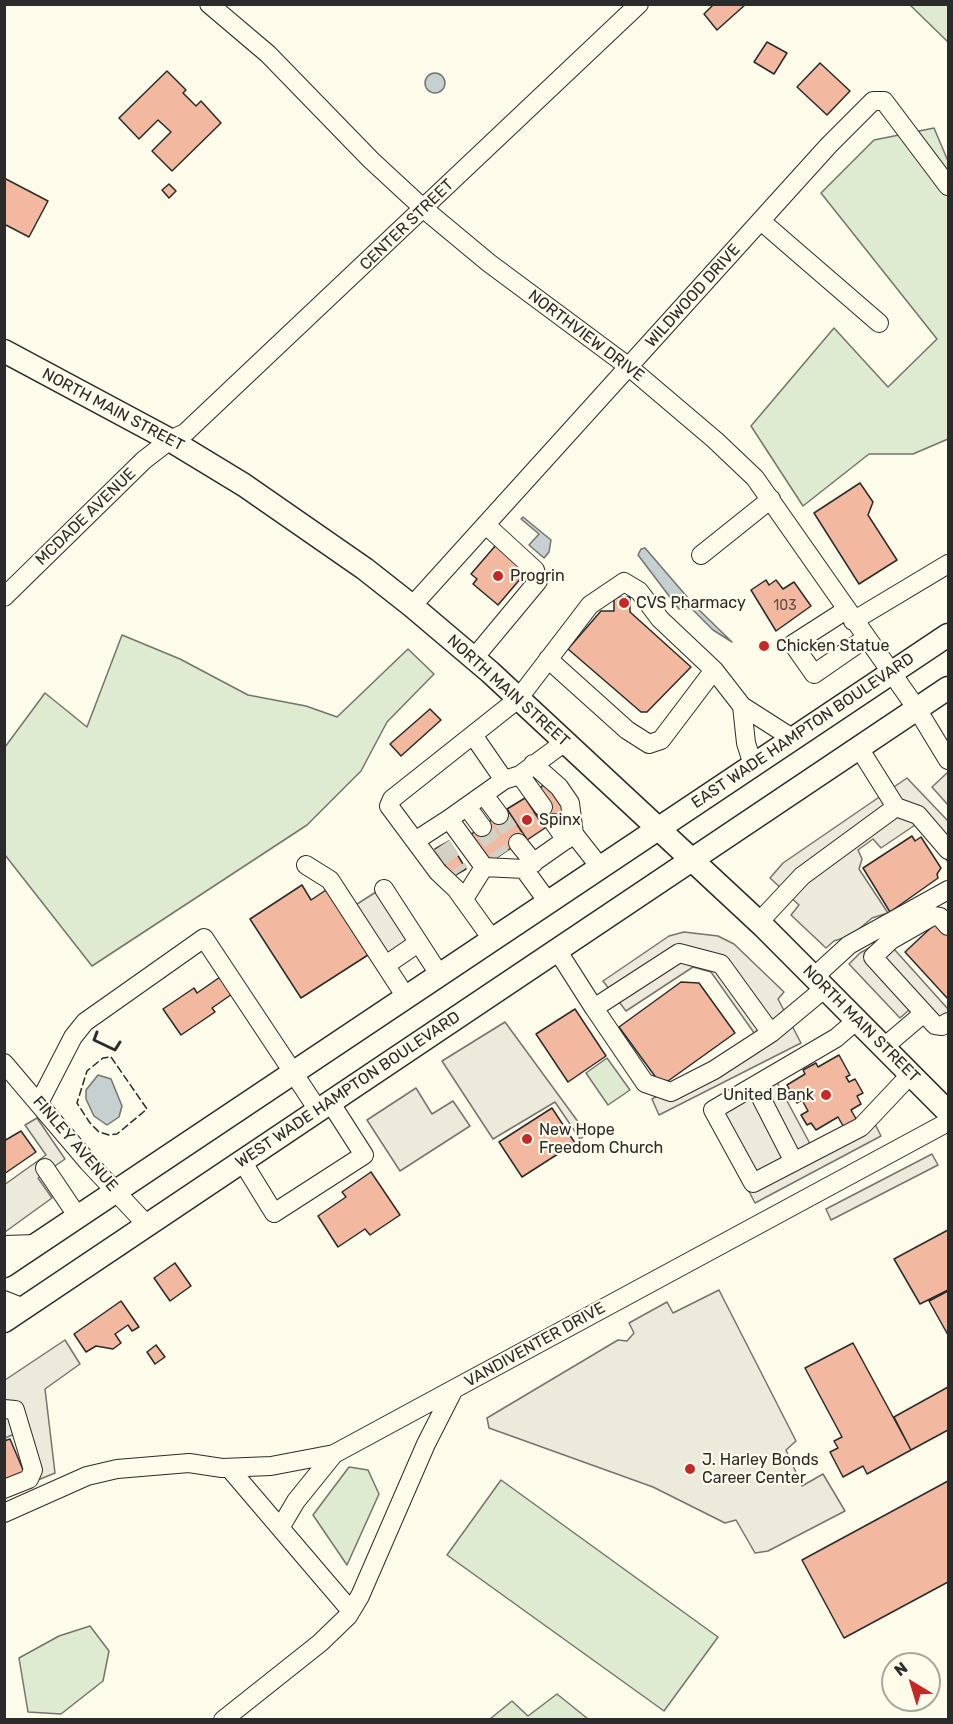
<!DOCTYPE html>
<html>
<head>
<meta charset="utf-8">
<style>
	body { margin:0 }
	#map { position:relative; width:953px; height:1724px; overflow:hidden; background:#fdfbea; font-family:Rubik,sans-serif }
	canvas { display:block }
	.frame { position:absolute; inset:0; border:6px solid #2b2b2b; pointer-events:none }
	.north { position:absolute; left:881px; top:1652px; width:60px; height:60px; box-sizing:border-box; background:#fdfbea; border:2px solid #a9a89e; border-radius:50%; rotate:322deg; font-size:16px; font-weight:700; line-height:24px; text-align:center; color:#2b2b2b }
	.north::after { content:''; display:block; margin:auto; width:21px; height:27px; background:#c62828; clip-path:polygon(50% 0,100% 100%,50% 72%,0 100%) }
</style>
</head>
<body>
<div id="map">
<canvas width="953" height="1724"></canvas>
<div class="frame"></div>
<div class="north">N</div>
</div>
<script>
const c = document.querySelector('canvas').getContext('2d');
c.lineJoin = 'round';
function fillPath(path, color) { c.fillStyle = color; c.fill(path, 'evenodd'); }
const poly = rows => new Path2D(rows.map(r => 'M' + r).join(''));
function trace(path, color, width, dash) { c.strokeStyle = color; c.lineWidth = width; c.lineCap = dash ? 'butt' : 'round'; c.setLineDash(dash || []); c.stroke(path); }
function drawText(font, color, halo, rows, align = 'center') {
  c.font = font + ' Rubik,sans-serif'; c.lineWidth = 4.5; c.setLineDash([]); c.textBaseline = 'middle'; c.strokeStyle = halo; c.fillStyle = color; for (const [text, x, y, turn = 0] of rows) {
    c.save(); c.translate(x, y); c.rotate((+turn || 0) * Math.PI / 180); c.textAlign = isNaN(turn) ? turn : align; if (halo) c.strokeText(text, 0, 0); c.fillText(text, 0, 0); c.restore();
  }
}
const green = poly([
	[910,5,948,5,948,42,910,5],
	[934,128,948,161,948,439,913,454,869,454,803,506,751,426,834,328,888,387,937,339,821,193,874,140,934,128],
	[122,635,180,659,248,695,306,706,337,717,408,649,434,674,387,722,361,771,307,825,92,966,5,855,5,747,45,693,87,727,122,635],
	[607,1058,630,1090,608,1105,586,1073,607,1058],
	[349,1467,368,1470,379,1494,347,1565,313,1515,349,1467],
	[501,1480,718,1637,664,1711,447,1555,501,1480],
	[90,1626,109,1651,103,1681,61,1714,28,1712,19,1658,59,1636,90,1626],
	[557,1694,588,1719,490,1719,512,1701,528,1716,557,1694]
]);
const parking = poly([
	[948,772,948,805,932,787,948,772],
	[907,778,948,821,948,862,918,823,881,848,873,839,858,850,862,859,859,869,888,913,872,918,852,935,834,941,826,948,791,915,799,905,770,878,783,863,907,778],
	[390,883,422,934,387,957,354,906,390,883],
	[684,932,718,936,734,944,784,992,778,999,801,1043,659,1115,652,1099,757,1037,711,972,693,967,626,1011,603,981,669,936,684,932],
	[885,939,948,1009,948,1024,909,1010,900,1018,849,964,860,953,885,939],
	[505,1022,587,1134,580,1139,555,1102,493,1139,442,1061,505,1022],
	[772,1073,815,1153,874,1122,881,1136,755,1203,706,1109,772,1073],
	[416,1088,432,1114,453,1101,470,1126,400,1171,367,1120,416,1088],
	[37,1118,65,1159,38,1178,52,1198,5,1232,4,1185,46,1155,25,1125,37,1118],
	[932,1154,938,1165,831,1220,826,1209,932,1154],
	[719,1290,796,1441,786,1450,802,1486,823,1474,845,1511,768,1551,755,1553,736,1520,725,1523,653,1487,489,1428,487,1418,618,1340,627,1341,634,1333,629,1323,667,1302,673,1313,719,1290],
	[65,1340,80,1364,45,1389,55,1473,38,1480,24,1430,5,1438,5,1380,65,1340]
]);
const water = poly([
	'425 83a10 10 0 1 1 20 0a10 10 0 1 1-20 0Z',
	[523,517,551,540,549,552,544,558,529,545,539,534,521,519,523,517],
	[645,548,695,606,732,642,713,630,692,609,679,609,638,555,641,549,645,548],
	[98,1075,111,1079,122,1106,119,1117,107,1125,94,1116,86,1099,86,1090,98,1075]
]);
const building = poly([
	[714,4,746,4,717,30,704,14,714,4],
	[767,42,787,53,774,74,754,62,767,42],
	[820,63,850,91,827,115,797,87,820,63],
	[167,71,186,90,183,93,196,106,201,101,221,123,172,171,152,151,171,132,158,120,139,139,119,118,167,71],
	[4,178,48,201,29,237,4,224,4,178],
	[169,184,176,191,169,198,162,190,169,184],
	[860,483,873,502,868,515,897,560,859,584,814,513,860,483],
	[496,545,527,571,498,605,473,584,477,579,471,574,496,545],
	[766,580,769,585,776,580,783,589,794,582,811,606,776,631,751,590,766,580],
	[614,597,630,597,630,612,691,667,647,712,641,712,568,649,601,611,614,611,614,597],
	[430,709,441,720,401,756,390,744,430,709],
	[543,785,558,796,569,812,545,828,534,812,544,805,536,793,543,785],
	[525,798,545,828,527,840,507,809,525,798],
	[507,809,526,838,489,863,470,835,507,809],
	[912,836,915,841,921,837,941,868,937,874,938,878,890,912,863,868,912,836],
	[449,841,466,869,452,877,435,849,449,841],
	[302,885,311,900,326,890,368,955,301,998,250,919,302,885],
	[936,923,948,936,948,999,905,952,936,923],
	[223,975,235,992,212,1008,215,1012,181,1035,163,1009,194,988,197,993,223,975],
	[681,982,699,983,735,1033,668,1081,657,1079,619,1027,681,982],
	[575,1009,606,1056,568,1082,536,1034,575,1009],
	[839,1055,850,1075,846,1077,849,1082,855,1079,863,1093,857,1096,861,1104,851,1110,859,1124,846,1131,838,1117,816,1130,811,1123,807,1125,801,1115,808,1111,802,1100,797,1103,787,1085,805,1074,803,1070,816,1063,818,1067,839,1055],
	[552,1108,575,1143,522,1177,499,1142,552,1108],
	[21,1131,36,1152,4,1174,4,1141,21,1131],
	[371,1172,400,1215,370,1235,365,1229,338,1247,318,1216,346,1197,342,1192,371,1172],
	[948,1230,948,1290,920,1304,894,1259,948,1230],
	[175,1263,191,1286,170,1301,154,1278,175,1263],
	[948,1291,948,1335,929,1301,948,1291],
	[121,1301,139,1327,132,1331,128,1325,115,1334,121,1343,113,1349,96,1346,86,1352,74,1334,121,1301],
	[853,1343,911,1450,867,1474,863,1466,843,1477,830,1452,838,1448,834,1441,842,1437,805,1368,853,1343],
	[156,1345,165,1357,155,1364,147,1352,156,1345],
	[948,1387,948,1430,911,1450,894,1417,948,1387],
	[10,1439,24,1472,4,1480,4,1441,10,1439],
	[948,1481,948,1582,844,1638,802,1560,948,1481]
]);
const minorTunnel = poly([
	[499,815,518,843],
	[482,827,501,855],
	[442,845,460,872]
]);
const minor = poly([
	[209,4,268,54,371,160,424,209,489,263,629,367,715,440,755,478,917,709,948,760],
	[761,221,879,323],
	[701,555,771,499],
	[4,597,144,460,170,440,185,433,639,4],
	[412,606,829,145,873,101,884,101,948,186],
	[846,610,793,644,814,674,866,638],
	[853,621,948,564],
	[474,658,538,581,535,570,486,525],
	[548,659,627,730,649,744,661,740,714,670],
	[742,706,746,743,753,765],
	[473,735,504,780,449,819,484,867,524,869,548,902],
	[859,748,896,807,918,815,948,850],
	[533,764,559,787,570,803,574,834],
	[520,775,543,807],
	[504,780,520,775,565,742],
	[484,795,499,815],
	[467,807,482,827],
	[554,823,566,840],
	[415,841,449,819],
	[518,843,534,863],
	[306,865,330,880,406,997],
	[524,869,574,834,600,867],
	[384,889,439,974],
	[464,899,484,867],
	[759,922,802,876,896,807],
	[492,939,456,889,438,872,389,806,392,799,518,699,590,605,624,582,639,591,660,619,714,670,742,706,792,738],
	[557,950,594,1008,679,953,721,964,771,1033,825,988],
	[386,965,418,943],
	[814,977,849,945,948,890],
	[594,1008,645,1083,671,1092,714,1070,771,1033],
	[924,1013,935,1025,942,1026,948,1022],
	[857,1020,836,1038,713,1110,753,1183,861,1127,911,1074],
	[884,1047,924,1013,873,957,891,940,933,916,940,917,948,926],
	[4,1063,88,1162,147,1225],
	[755,1086,794,1162],
	[39,1103,73,1037,85,1022,204,938,318,1110],
	[242,1161,274,1213,364,1155,330,1102],
	[45,1168,78,1217],
	[4,1245,37,1244],
	[4,1300,24,1308],
	[4,1409,15,1410,33,1470,29,1479,4,1489],
	[229,1468,351,1611],
	[4,1513,87,1476,117,1469,189,1463,222,1468,271,1466,334,1454,454,1389],
	[280,1528,296,1501,334,1454],
	[223,1720,320,1643,348,1616,360,1596,426,1444,454,1389,948,1122]
]);
const major = poly([
	[4,351,170,440,244,485,365,569,412,606,490,672,763,926,948,1112],
	[4,1266,948,635],
	[4,1321,948,688]
]);
const fence = poly([
	[111,1057,147,1109,117,1134,109,1135,99,1132,90,1123,77,1103,87,1071,103,1058,111,1057]
]);
const wall = poly([
	[97,1032,94,1040,115,1050,120,1042]
]);
const markers = [
	[498,576,6,"#c62828"],
	[624,603,6,"#c62828"],
	[764,646,6,"#c62828"],
	[527,820,6,"#c62828"],
	[826,1095,6,"#c62828"],
	[527,1139,6,"#c62828"],
	[690,1469,6,"#c62828"]
];
const numberNames = [
	["103",785,606]
];
const streetNames = [
	["CENTER STREET",407,225,-44],
	["WILDWOOD DRIVE",693,296,-48],
	["NORTHVIEW DRIVE",586,336,37],
	["NORTH MAIN STREET",113,410,28],
	["MCDADE AVENUE",86,517,-44],
	["NORTH MAIN STREET",508,691,42],
	["EAST WADE HAMPTON BOULEVARD",803,731,-34],
	["NORTH MAIN STREET",861,1024,45],
	["WEST WADE HAMPTON BOULEVARD",348,1090,-34],
	["FINLEY AVENUE",75,1144,49],
	["VANDIVENTER DRIVE",535,1345,-29]
];
const poiNames = [
	["Progrin",510,576],
	["CVS Pharmacy",636,603],
	["Chicken Statue",776,646],
	["Spinx",539,820],
	["United Bank",814,1095,"right"],
	["New Hope",539,1130],
	["Freedom Church",539,1148],
	["J. Harley Bonds",702,1460],
	["Career Center",702,1478]
];
fillPath(green, '#deebd1');
trace(green, '#74746e', 1.5);
fillPath(parking, '#eceadb');
trace(parking, '#74746e', 1.5);
fillPath(water, '#c7d0d0');
trace(water, '#74746e', 1.5);
fillPath(building, '#f2b8a0');
trace(building, '#2b2b2b', 1.5);
trace(minorTunnel, '#d3d1c4', 18, [18, 9]);
trace(minor, '#2b2b2b', 20);
trace(major, '#2b2b2b', 25);
trace(minor, '#fdfbea', 18);
trace(major, '#fdfbea', 22);
trace(fence, '#2b2b2b', 1.5, [8, 3]);
trace(wall, '#2b2b2b', 3);
for (const [x, y, r, color] of markers) { const dot = new Path2D(); dot.arc(x, y, r, 0, 2 * Math.PI); c.fillStyle = color; c.fill(dot); trace(dot, '#fdfbea', 2); }
drawText('14px', '#5d4e48', null, numberNames);
drawText('16px', '#2b2b2b', '#fdfbea', streetNames);
drawText('16px', '#2b2b2b', '#fdfbea', poiNames, 'left');
</script>
</body>
</html>
